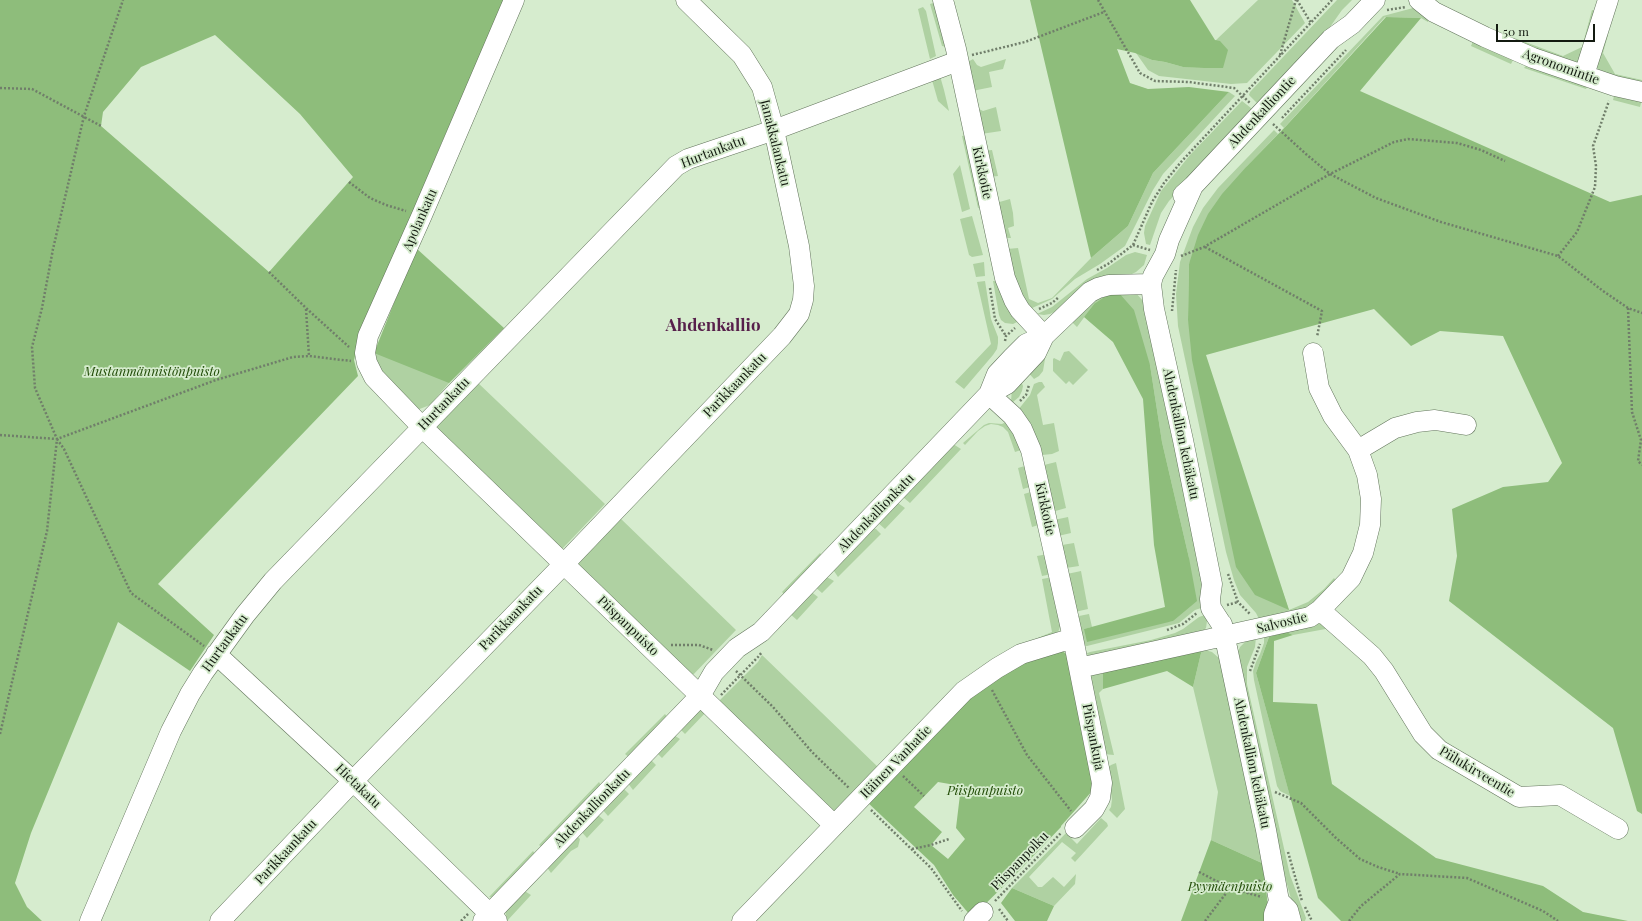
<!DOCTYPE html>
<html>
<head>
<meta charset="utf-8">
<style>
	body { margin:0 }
	#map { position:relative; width:1642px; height:921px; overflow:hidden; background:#d6ecce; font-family:"Playfair Display",serif }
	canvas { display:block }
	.scale { position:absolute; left:1496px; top:24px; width:99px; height:18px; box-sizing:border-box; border:2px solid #131a10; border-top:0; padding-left:5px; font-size:12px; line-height:14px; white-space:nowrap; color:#131a10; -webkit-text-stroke:3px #d6ecce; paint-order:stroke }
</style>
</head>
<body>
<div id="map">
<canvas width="1642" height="921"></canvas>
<div class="scale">50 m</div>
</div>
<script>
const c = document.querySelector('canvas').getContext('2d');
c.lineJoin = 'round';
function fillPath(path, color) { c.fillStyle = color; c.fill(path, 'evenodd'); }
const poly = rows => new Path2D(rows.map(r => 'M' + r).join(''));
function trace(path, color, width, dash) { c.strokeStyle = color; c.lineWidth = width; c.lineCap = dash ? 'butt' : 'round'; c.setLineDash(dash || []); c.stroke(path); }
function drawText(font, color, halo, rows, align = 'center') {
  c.font = font + ' "Playfair Display",serif'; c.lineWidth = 3.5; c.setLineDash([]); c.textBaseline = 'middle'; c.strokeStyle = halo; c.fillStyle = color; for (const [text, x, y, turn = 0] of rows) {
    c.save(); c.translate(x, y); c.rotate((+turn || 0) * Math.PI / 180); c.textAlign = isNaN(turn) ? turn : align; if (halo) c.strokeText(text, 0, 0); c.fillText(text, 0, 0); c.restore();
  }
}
const green = poly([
	[1258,0,1292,0,1305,23,1247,83,1231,84,1159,76,1148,70,1136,53,1152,60,1165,62,1183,67,1223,68,1215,41],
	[1337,0,1352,0,1342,10,1325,34,1260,106,1249,95,1250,92],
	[936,2,948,47,942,46,930,4],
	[923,7,926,11,936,56,930,59,918,9],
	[1417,7,1429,17,1428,22,1421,18,1385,17,1284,128,1280,124,1383,16],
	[1592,10,1598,12,1579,62,1575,63,1508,41,1509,36,1563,56,1582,47],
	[1606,34,1608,35,1603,53,1615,74,1642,80,1642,85,1599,72,1597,67],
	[1474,39,1514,58,1511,64,1471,46],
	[973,59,977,65,981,67,1006,59,1003,69,989,72,992,87,972,91,966,63],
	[1528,63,1588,84,1586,89,1524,68],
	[940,76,944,90,949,111,938,101,932,80],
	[1229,92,1235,96,1163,174,1153,190,1125,246,1100,264,1075,279,1052,299,1030,309,1017,291,1007,249,1018,248,1029,299,1038,303,1052,298,1091,258,1128,226,1153,173],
	[1615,92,1642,99,1640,107,1613,100],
	[1242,101,1251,108,1254,112,1169,201,1161,213,1150,245,1146,244,1144,233,1145,226,1161,191,1190,155],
	[975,107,983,111,996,107,1001,131,981,134],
	[1274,130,1278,134,1247,166,1189,264,1188,320,1289,610,1308,602,1324,589,1334,578,1337,582,1313,604,1298,612,1260,621,1256,613,1240,595,1234,580,1226,552,1178,326,1176,294,1180,262,1193,227,1203,208,1218,188],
	[966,135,983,207,978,208,962,136],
	[992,150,998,176,990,177,984,151],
	[960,165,970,209,962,212,953,174],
	[1010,199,1013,213,1014,226,1008,228,1011,238,1003,238,996,203],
	[972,216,983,255,972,257,969,255,960,219],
	[1135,252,1147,255,1144,265,1136,272,1050,314,1044,315,1037,314,1052,307,1087,279,1107,268,1126,255],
	[984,262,985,276,976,277,973,264],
	[985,281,991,319,998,337,998,343,997,349,993,355,964,389,955,382,991,344,977,282],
	[993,281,999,281,1017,322,1013,324,1005,323,1001,320,999,315],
	[1135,292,1143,301,1199,558,1202,585,1207,606,1195,610,1179,623,1087,646,1082,645,1075,618,1079,616,1089,614,1092,627,1084,629,1173,621,1189,558,1162,442,1150,365,1094,304,1077,327,1071,321,1102,294],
	[504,328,449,383,430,405,417,410,377,372,374,353],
	[1069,351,1088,370,1073,385,1069,381,1066,384,1053,371,1053,359,1054,358,1060,361,1064,352],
	[1043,353,1045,359,1043,371,1039,376,1034,379,1026,370],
	[476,381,605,504,563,548,554,548,436,428],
	[1021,381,1023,386,1022,391,1019,397,1013,402,1011,401,1012,389],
	[1039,382,1042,382,1045,387,1037,395,1043,425,1054,423,1059,451,1052,454,1042,455,1018,410,1030,395,1034,384],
	[1008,421,1024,449,1015,452,1008,432,1003,427,998,425,991,424,985,426,978,431,965,445,963,443,984,425,989,423,1002,424],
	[953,444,961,449,910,503,904,498,903,495],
	[1056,462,1066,508,1052,512,1044,465],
	[1028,465,1033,486,1023,489,1018,468],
	[1034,491,1042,524,1032,527,1024,494],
	[898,503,905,508,885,529,877,522],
	[619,517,736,630,691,677,576,565],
	[1068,517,1071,533,1058,536,1054,520],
	[871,528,876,529,881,534,838,577,832,568],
	[1074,543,1079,566,1066,568,1062,545],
	[820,553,823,557,786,596,782,592],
	[1048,554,1052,574,1042,576,1037,556],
	[1081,571,1088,609,1075,612,1067,574],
	[825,576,834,581,822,593,815,587],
	[1053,577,1061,624,1059,630,1054,636,984,667,983,665,1007,651,1052,632,1042,579],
	[810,591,818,597,797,620,789,613],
	[1208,614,1206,628,1201,633,1093,656,1085,654,1090,652,1151,640,1175,633,1183,629,1199,617],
	[1315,624,1322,624,1331,628,1293,635,1286,632,1269,637,1256,673,1290,796,1280,791,1277,786,1254,680,1253,671,1256,662,1260,654,1264,643,1264,635],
	[1256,637,1255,647,1247,667,1247,684,1290,875,1306,918,1305,921,1297,921,1275,840,1237,654,1240,647,1245,642],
	[1202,649,1212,652,1220,659,1264,864,1211,840,1218,792,1193,687],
	[762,655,880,769,835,811,829,811,719,701,758,662],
	[1103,670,1103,689,1099,693,1114,755,1103,754,1090,677,1094,672],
	[700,710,708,710,685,734,681,730],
	[665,714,668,718,630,758,625,754],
	[672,734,680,739,662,758,656,752],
	[651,760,656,765,633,790,627,782],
	[1116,763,1125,809,1117,818,1109,810,1111,807,1112,799,1106,769,1111,765],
	[599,782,602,787,543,848,539,845],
	[623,788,629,794,608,816,601,808],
	[598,815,604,820,587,838,580,830],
	[1101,818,1107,823,1108,826,1075,862,1071,858,1076,853,1062,842,1029,877,1038,887,1042,887,1053,877,1064,887,1076,874,1075,884,1054,906,1012,888,1066,833,1077,844],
	[576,835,580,839,578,847,571,851,551,873,546,866],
	[533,851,536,855,495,898,489,897],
	[523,890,531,895,507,921,505,908]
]);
const forest = poly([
	[0,0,505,0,442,142,360,338,354,360,358,376,158,584,214,635,190,671,118,622,31,833,15,883,27,907,42,921,0,921],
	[215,35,300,114,353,177,269,272,101,126,103,112,141,67],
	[1030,0,1190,0,1215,40,1220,41,1228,50,1223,68,1204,68,1183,67,1165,62,1152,60,1135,53,1117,49,1130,83,1148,89,1189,87,1229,92,1153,173,1128,226,1091,258],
	[1386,17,1421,18,1360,91,1610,202,1642,195,1642,814,1637,811,1613,728,1449,601,1457,556,1452,509,1503,487,1548,482,1562,463,1503,336,1440,331,1411,346,1374,309,1206,355,1289,610,1255,595,1236,567,1192,360,1188,320,1189,264,1198,235,1208,214,1222,194,1247,166,1287,125],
	[416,248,504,328,449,383,374,353],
	[1119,293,1134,310,1150,365,1162,442,1189,558,1197,601,1173,621,1087,642,1084,629,1165,607,1154,545,1143,399,1113,342,1084,317,1094,304,1106,296],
	[1286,632,1293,635,1274,641,1273,702,1317,704,1332,784,1436,858,1543,886,1583,912,1628,921,1341,921,1318,898,1256,673,1269,637],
	[1202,649,1193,687,1167,671,1103,689,1103,670],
	[1061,650,1065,653,1068,657,1093,790,1061,826,1061,827,1015,875,975,914,970,915,953,895,934,865,866,801,969,694,1022,661],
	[938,782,961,786,956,828,965,839,948,859,931,845,942,832,914,807],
	[1211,840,1264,864,1269,921,1181,921],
	[1012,888,1054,906,1047,921,1015,921,1001,903]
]);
const path = poly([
	[1098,0,1140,73,1155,81,1189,82,1234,88,1250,103],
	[1297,0,1311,23],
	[1387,10,1406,7],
	[972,55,1025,42,1104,12],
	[1280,55,1296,0],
	[0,88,32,89,101,126],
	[1282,118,1346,50],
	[1273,124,1307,155,1330,174,1376,198,1441,222,1558,256,1603,291,1628,308,1642,313],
	[349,182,370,198,386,205,406,211],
	[1133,245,1150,250],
	[1205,247,1322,311,1317,337],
	[1181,256,1204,247,1330,174,1394,142,1408,139,1457,143,1481,150,1505,161],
	[1558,256,1577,232,1595,187,1596,166,1593,146,1609,101],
	[1097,270,1108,264,1133,245,1152,202,1164,183,1181,162,1332,0],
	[269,272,306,308,349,347],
	[990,288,995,319,1006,336],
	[1628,308,1632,412,1641,440,1638,461,1642,465],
	[306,309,309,356],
	[1039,309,1052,303,1059,297],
	[1172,311,1176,270],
	[1005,341,1006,336,1015,328],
	[1020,401,1026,395,1029,385],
	[0,435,57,439,216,380,293,357,309,356,351,361],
	[57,439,64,449,131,593,204,646],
	[1228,574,1238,602,1250,614],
	[1227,605,1238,602],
	[1167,630,1183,624,1197,613],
	[671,645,699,645,713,650],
	[736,671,773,707,812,752,849,788],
	[1250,671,1260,644],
	[992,690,1027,755,1071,811],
	[721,695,758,657,762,652],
	[0,734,47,531,57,439,35,388,32,347,42,308,53,249,84,116,123,0],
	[903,776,924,796],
	[1275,792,1301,803,1336,838,1360,859,1378,867,1400,874],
	[871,810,931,868,962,911],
	[912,849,931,845,949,839],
	[1288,852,1302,901],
	[1199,872,1230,888,1262,897],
	[1248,893,1260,880],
	[995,901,1061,833],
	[1305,907,1312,921],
	[999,909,1008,921],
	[461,921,468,914],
	[1205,921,1230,888],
	[1349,921,1361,906,1400,874,1467,878,1543,911,1558,921]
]);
const minor = poly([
	[514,0,422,215,368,336,365,353,367,363,374,377,422,427,834,825],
	[943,0,956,49,1005,278,1014,300,1020,310,1044,336],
	[1419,0,1434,12,1485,37,1533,58,1615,86,1642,92],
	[1584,75,1608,0],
	[1193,186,1169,240,1165,254,1153,276,1151,284,1154,309,1183,440,1212,584,1210,599,1211,608,1222,625],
	[1183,195,1193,186,1331,39,1352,24,1375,0],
	[989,394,1013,416,1022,429,1031,450,1073,638,1102,783,1100,798,1094,809,1075,828],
	[989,394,997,374,1012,358,1026,344,1044,336,1090,292,1098,288,1109,285,1151,284],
	[1358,450,1395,428,1417,422,1435,420,1466,425],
	[1320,610,1372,656,1384,671,1423,734,1439,750,1519,797,1560,795,1618,829],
	[1222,624,1266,830,1279,901,1274,914,1274,921],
	[216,654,353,781,497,921],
	[1079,668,1310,617,1320,610,1351,578,1363,553,1370,525,1371,499,1367,475,1358,450,1333,416,1319,388,1313,353],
	[1279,901,1288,910,1291,921],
	[90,921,171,731,190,694,203,673,245,615,273,581,676,166,688,159,774,130,958,61],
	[220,921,353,781,564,564,782,336,799,314,803,300,804,286,799,246,774,130,762,87,742,55,686,0],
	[483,921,700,696,714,672,737,648,761,632,989,394,1007,384,1036,353,1044,336],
	[742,921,964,691,997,668,1021,654,1073,638],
	[974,921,983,912]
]);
const streetNames = [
	["Agronomintie",1561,67,20],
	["Ahdenkalliontie",1262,112,-47],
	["Janakkalankatu",775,143,76],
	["Hurtankatu",713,152,-21],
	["Kirkkotie",982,173,78],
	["Apolankatu",420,220,-66],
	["Parikkaankatu",735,385,-46],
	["Hurtankatu",444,404,-46],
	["Ahdenkallion kehäkatu",1181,434,78],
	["Kirkkotie",1045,509,78],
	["Ahdenkallionkatu",876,513,-46],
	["Parikkaankatu",511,618,-46],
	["Salvostie",1282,623,-14],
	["Piispanpuisto",628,626,44],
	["Hurtankatu",225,643,-54],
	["Piispankuja",1093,737,79],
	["Itäinen Vanhatie",896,762,-46],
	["Ahdenkallion kehäkatu",1252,763,78],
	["Piilukirveentie",1477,772,31],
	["Hietakatu",358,786,44],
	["Ahdenkallionkatu",592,808,-46],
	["Parikkaankatu",286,852,-47],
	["Piispanpolku",1020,861,-46]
];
const parkNames = [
	["Mustanmännistönpuisto",152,372],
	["Piispanpuisto",985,791],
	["Pyymäenpuisto",1230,887]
];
const districtNames = [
	["Ahdenkallio",713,326]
];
fillPath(green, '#afd1a2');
fillPath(forest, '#8ebd7b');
trace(minor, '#62745b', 21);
trace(path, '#707e6a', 2.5, [2, 2]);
trace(minor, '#fff', 20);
drawText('13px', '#131a10', '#d6ecce', streetNames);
drawText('italic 13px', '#214c07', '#d6ecce', parkNames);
drawText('bold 17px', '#57204b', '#d6ecce', districtNames);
</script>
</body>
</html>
